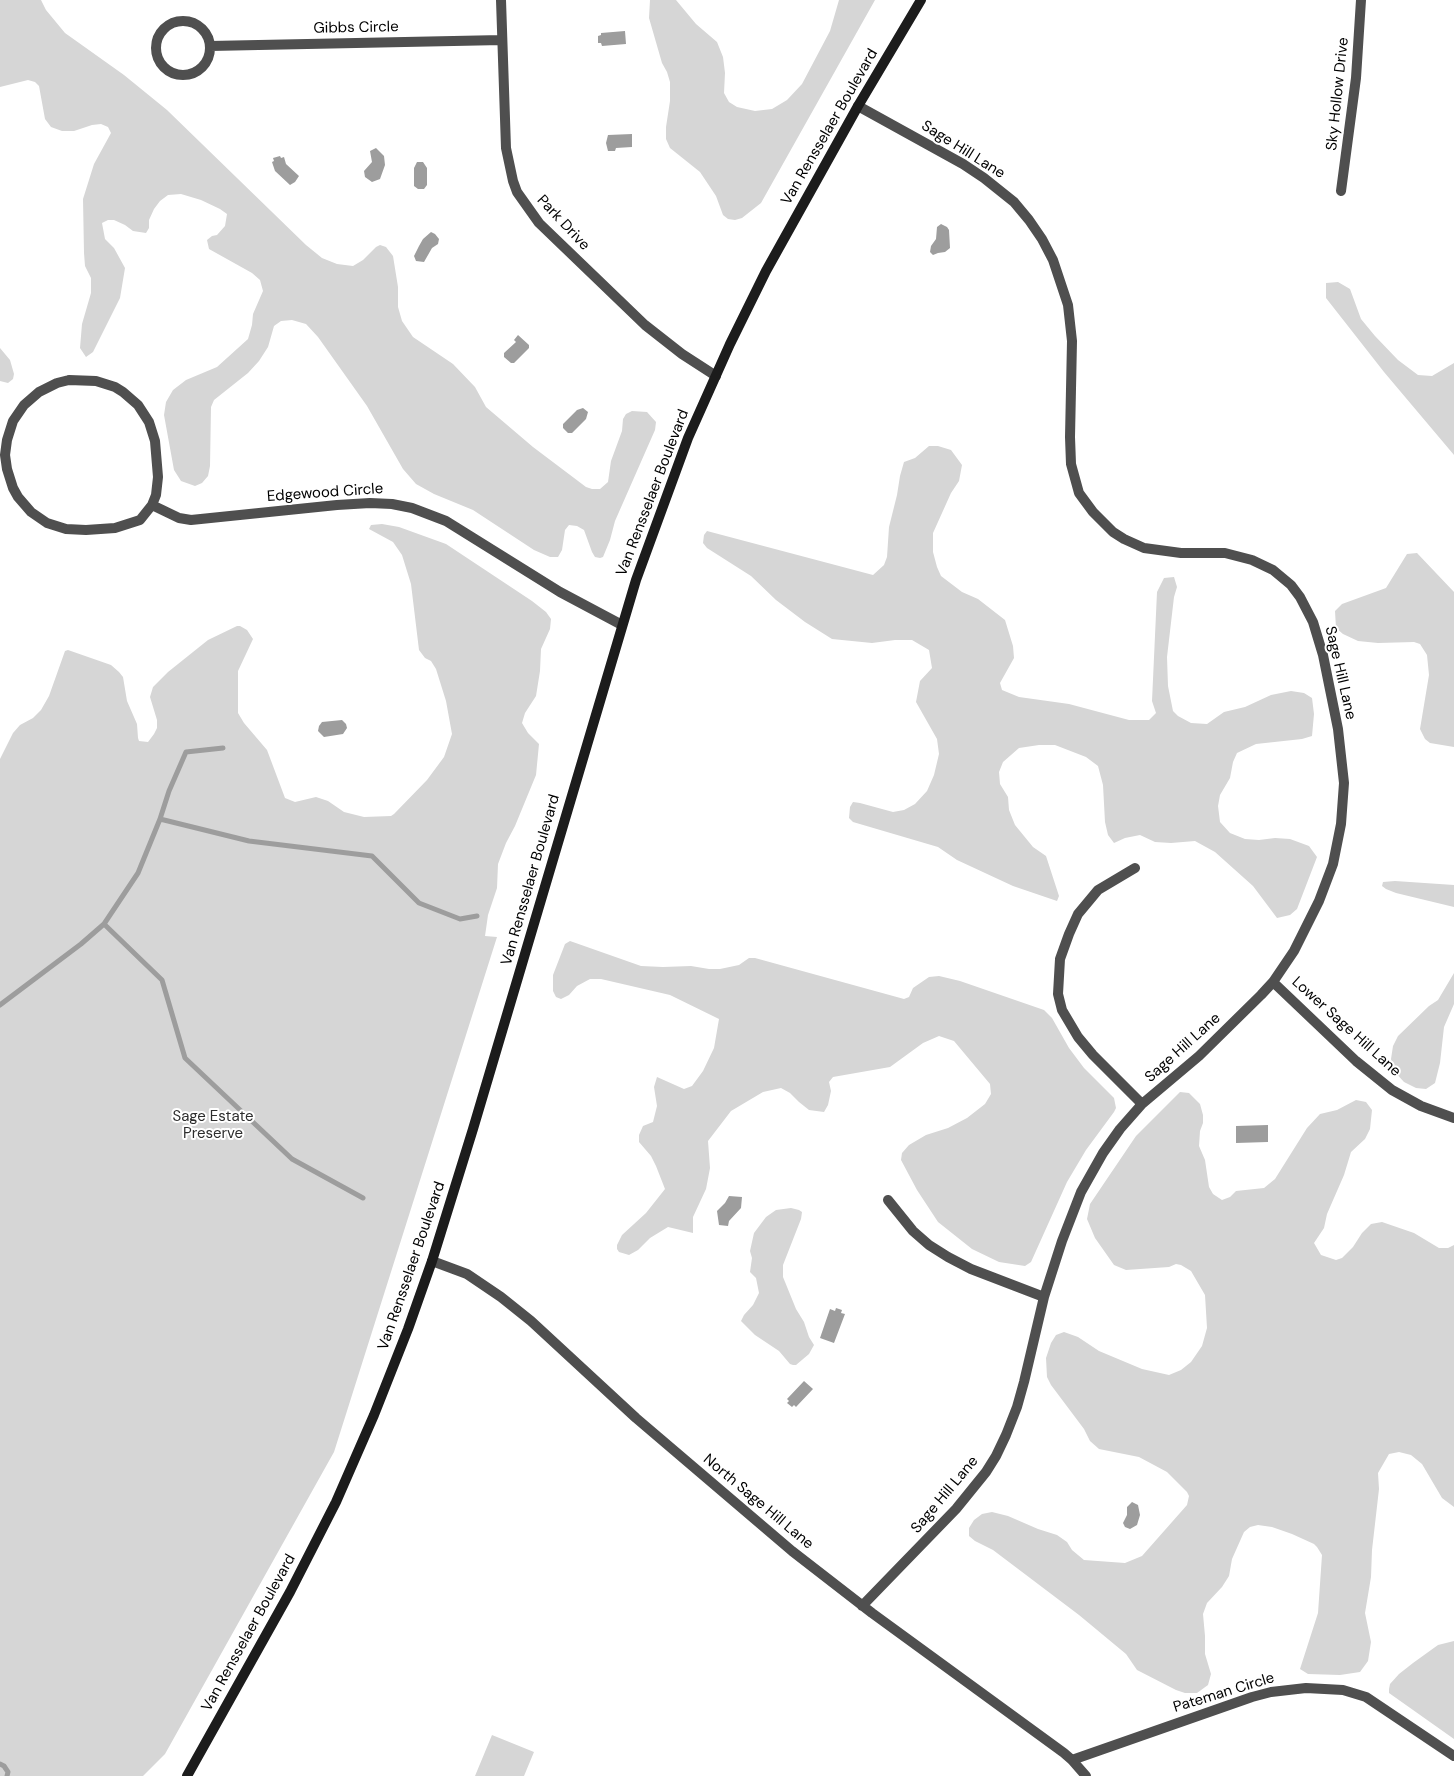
<!DOCTYPE html>
<html>
<head>
<meta charset="utf-8">
<style>
	body { margin:0 }
	canvas { display:block; background:#fff }
</style>
</head>
<body>
<canvas width="1454" height="1776"></canvas>
<script>
const c = document.querySelector('canvas').getContext('2d');
c.lineJoin = 'round';
function fillPath(path, color) { c.fillStyle = color; c.fill(path, 'evenodd'); }
const poly = rows => new Path2D(rows.map(r => 'M' + r).join(''));
function trace(path, color, width, dash) { c.strokeStyle = color; c.lineWidth = width; c.lineCap = dash ? 'butt' : 'round'; c.setLineDash(dash || []); c.stroke(path); }
function drawText(font, color, halo, rows, align = 'center') {
  c.font = font + ' "DM Sans",sans-serif'; c.lineWidth = 4; c.setLineDash([]); c.textBaseline = 'middle'; c.strokeStyle = halo; c.fillStyle = color; for (const [text, x, y, turn = 0] of rows) {
    c.save(); c.translate(x, y); c.rotate((+turn || 0) * Math.PI / 180); c.textAlign = isNaN(turn) ? turn : align; if (halo) c.strokeText(text, 0, 0); c.fillText(text, 0, 0); c.restore();
  }
}
const green = poly([
	[0,0,41,0,46,10,65,33,124,75,167,110,306,245,322,258,337,264,353,266,363,260,376,247,380,245,386,247,393,256,398,287,398,307,402,321,413,337,453,364,475,387,486,407,533,447,586,487,592,489,600,489,608,482,611,461,622,431,623,419,626,414,632,411,647,412,656,422,655,430,615,521,610,540,603,557,600,558,595,557,592,552,584,530,577,526,569,525,565,530,562,550,558,557,550,557,534,550,473,510,434,494,416,484,403,469,367,406,318,337,306,324,292,320,281,321,274,326,268,347,259,361,248,373,214,400,211,407,210,466,208,476,202,483,195,486,181,481,174,470,164,415,166,402,173,390,186,380,217,367,248,339,252,325,253,314,263,291,260,280,252,273,209,249,207,240,212,236,217,235,225,226,227,214,220,209,201,200,181,194,168,195,160,201,154,209,149,220,149,228,146,233,133,231,125,225,114,220,108,220,102,223,105,239,114,248,125,268,120,298,93,352,86,357,80,348,82,324,91,293,91,278,85,266,84,253,83,199,94,164,111,133,108,127,101,124,92,125,74,131,62,131,51,127,45,119,39,86,35,82,28,80,0,87],
	[650,0,676,0,696,24,717,42,723,57,725,73,724,93,729,102,737,107,755,111,772,109,787,100,802,84,830,31,839,0,875,0,761,203,742,218,735,220,728,219,723,215,716,196,700,172,670,148,666,139,666,127,670,101,670,82,667,72,662,63,649,18],
	[1338,282,1350,289,1361,319,1375,336,1398,360,1418,375,1432,376,1454,363,1454,455,1384,372,1326,298,1326,283],
	[0,348,10,360,14,374,13,379,8,383,0,381],
	[929,446,938,446,951,450,962,465,959,481,951,493,933,533,933,552,937,567,941,576,962,592,978,599,1005,620,1013,646,1014,658,1000,683,1002,690,1019,697,1069,704,1129,720,1149,720,1156,713,1152,701,1157,592,1164,578,1174,577,1177,587,1174,597,1167,657,1168,686,1173,711,1178,716,1191,723,1207,724,1224,712,1245,707,1271,695,1291,691,1304,693,1312,698,1314,714,1312,736,1302,739,1256,744,1237,753,1233,762,1230,778,1220,795,1218,806,1220,822,1230,833,1245,839,1259,840,1275,838,1290,839,1309,846,1317,857,1297,909,1290,915,1277,918,1253,886,1215,852,1195,841,1171,843,1155,842,1140,835,1125,838,1114,843,1108,835,1105,822,1103,785,1098,766,1086,757,1055,745,1039,745,1019,748,1003,762,999,772,1000,784,1008,797,1009,810,1015,825,1033,847,1046,856,1059,896,1057,901,1013,886,957,860,938,847,853,822,849,818,850,807,853,802,860,803,893,812,904,810,915,804,927,791,934,775,939,754,937,739,916,702,920,681,932,668,929,650,912,640,895,640,872,643,832,639,805,622,776,600,751,576,707,548,703,543,704,535,707,531,873,575,884,565,887,557,889,527,897,495,900,476,904,462,915,458],
	[382,524,399,527,446,544,532,601,546,612,551,619,550,629,541,649,540,671,536,696,525,713,522,723,528,733,539,744,536,775,515,826,506,843,498,864,497,888,488,915,485,936,497,937,334,1452,165,1754,143,1776,0,1776,0,759,13,733,20,725,33,718,41,710,49,696,65,651,68,650,111,665,119,672,123,677,127,701,137,724,138,738,139,741,148,742,154,734,157,728,157,720,150,697,153,687,168,672,208,640,237,626,240,626,247,630,253,639,238,671,238,713,244,723,267,750,285,798,295,802,316,797,328,801,344,812,364,817,391,816,394,814,427,780,444,757,452,734,446,701,436,669,431,661,425,658,419,650,411,584,402,555,393,542,369,529,371,525],
	[1417,553,1454,592,1454,747,1430,743,1425,739,1420,729,1429,675,1427,655,1420,644,1414,642,1378,643,1358,641,1343,634,1336,628,1335,611,1342,604,1386,588,1407,554],
	[1395,881,1454,885,1454,907,1396,893,1386,889,1382,886,1383,882],
	[570,941,641,966,663,967,691,966,709,969,720,969,739,965,749,958,755,958,904,999,909,997,913,988,929,977,939,976,960,981,1044,1010,1052,1018,1069,1048,1084,1068,1114,1098,1116,1108,1114,1112,1086,1150,1067,1182,1031,1262,1025,1266,999,1262,972,1249,938,1222,917,1190,901,1160,902,1153,909,1145,926,1135,948,1128,967,1118,985,1104,991,1094,990,1084,954,1041,939,1036,923,1043,890,1067,833,1077,829,1082,831,1091,828,1105,824,1112,809,1110,799,1102,790,1093,781,1088,763,1092,731,1111,708,1141,710,1168,706,1189,693,1217,693,1233,668,1227,650,1238,638,1250,629,1255,619,1252,617,1249,617,1245,622,1235,646,1213,665,1189,656,1166,651,1156,639,1142,639,1135,643,1126,653,1122,657,1106,654,1087,657,1077,684,1089,692,1086,703,1071,714,1048,719,1019,670,995,601,979,590,979,577,986,569,995,561,999,556,997,553,991,553,975,565,944],
	[1454,973,1454,1004,1444,1027,1440,1063,1435,1083,1426,1089,1416,1088,1404,1082,1393,1070,1391,1059,1393,1046,1398,1036,1429,1006,1438,1000],
	[1180,1092,1189,1093,1200,1104,1203,1115,1203,1123,1200,1131,1199,1146,1205,1160,1209,1187,1213,1194,1222,1200,1230,1197,1236,1191,1264,1188,1275,1179,1307,1128,1320,1114,1337,1110,1356,1100,1366,1102,1372,1110,1370,1129,1365,1139,1351,1152,1344,1175,1327,1214,1324,1228,1314,1243,1321,1255,1336,1260,1342,1258,1353,1247,1362,1233,1371,1224,1382,1222,1414,1233,1439,1248,1448,1248,1454,1245,1454,1507,1442,1498,1422,1464,1411,1455,1399,1452,1389,1454,1378,1473,1379,1489,1372,1550,1371,1577,1365,1613,1371,1642,1368,1661,1360,1672,1340,1675,1308,1674,1300,1669,1318,1613,1322,1555,1317,1547,1314,1544,1292,1534,1272,1527,1258,1525,1250,1527,1244,1532,1232,1559,1229,1576,1222,1587,1207,1603,1203,1614,1205,1636,1205,1654,1211,1674,1208,1685,1197,1693,1185,1693,1176,1690,1137,1670,1126,1654,1079,1615,993,1550,975,1541,969,1536,969,1528,974,1520,982,1514,992,1512,1008,1516,1038,1529,1057,1535,1067,1542,1072,1550,1084,1560,1125,1563,1142,1556,1187,1505,1189,1496,1187,1492,1167,1472,1139,1457,1099,1449,1090,1441,1084,1429,1051,1385,1047,1377,1046,1358,1051,1343,1056,1335,1064,1332,1078,1337,1099,1351,1142,1369,1169,1375,1181,1370,1191,1362,1202,1346,1207,1328,1205,1295,1191,1271,1181,1265,1176,1264,1169,1267,1126,1270,1114,1265,1095,1238,1087,1219,1090,1204,1136,1136],
	[791,1208,799,1210,802,1212,801,1219,783,1265,783,1277,796,1309,804,1322,809,1337,814,1345,809,1354,796,1365,793,1365,790,1364,779,1351,755,1335,741,1321,744,1315,753,1305,759,1293,756,1278,750,1272,752,1258,750,1251,754,1233,766,1217,776,1210],
	[1454,1641,1454,1739,1389,1693,1389,1689,1390,1684,1399,1674,1413,1663,1438,1645],
	[492,1735,534,1752,524,1776,475,1776]
]);
const water = poly([
	[625,31,626,44,602,46,601,43,598,43,598,36,601,35,601,33],
	[632,134,632,147,616,148,615,151,608,151,606,143,608,135],
	[376,148,384,156,385,165,380,179,372,182,365,177,364,171,372,162,370,151],
	[280,156,281,158,284,157,286,164,299,176,295,182,290,185,275,171,272,162,274,161,273,158],
	[417,162,423,162,427,168,427,185,424,189,418,189,414,186,414,168],
	[941,224,947,227,949,230,950,248,945,252,938,253,933,255,930,252,931,246,936,239,937,227],
	[431,232,435,234,439,239,438,244,432,248,424,262,416,261,414,256,419,246,423,239],
	[518,335,529,345,529,348,514,363,511,363,504,357,504,353,516,342,514,340],
	[583,408,588,412,586,419,572,433,568,433,563,428,563,424,577,410],
	[342,720,346,724,347,728,343,734,324,737,318,731,319,726,322,722],
	[1268,1125,1268,1142,1236,1143,1236,1126],
	[729,1196,742,1197,741,1208,729,1221,728,1226,719,1225,717,1211,725,1203],
	[836,1308,842,1310,841,1313,845,1314,834,1343,820,1338,830,1309,835,1311],
	[804,1381,813,1389,796,1407,794,1405,792,1407,787,1403,789,1401,787,1399],
	[1132,1502,1138,1505,1140,1515,1137,1525,1130,1529,1125,1527,1123,1523,1127,1515,1127,1507]
]);
const stream = poly([
	[160,819,169,791,186,752,223,748],
	[104,924,162,980,185,1058,292,1159,363,1198],
	[0,1005,81,944,104,924,138,873,160,819,249,841,372,856,419,903,460,919,477,916],
	[0,1764,4,1766,8,1772,7,1776]
]);
const minor = poly([
	[501,0,506,148,513,181,517,192,539,223,645,325,682,354,716,376],
	'156 48a27 27 0 1 1 54 0a27 27 0 1 1-54 0Z',
	[210,46,502,40],
	[858,106,963,164,984,178,1014,202,1029,220,1042,239,1053,260,1068,305,1072,341,1070,437,1071,464,1079,493,1093,512,1113,532,1124,539,1144,548,1181,553,1225,553,1252,560,1273,570,1291,585,1300,597,1313,622,1323,655,1338,729,1344,783,1341,824,1333,864,1319,901,1294,951,1273,982,1261,995,1199,1056,1142,1104,1120,1129,1103,1153,1081,1192,1062,1241,1044,1297,1024,1382,1017,1407,1006,1435,996,1456,986,1472,956,1509,862,1606],
	[1341,191,1356,78,1361,0],
	[69,380,96,381,115,387,123,392,138,405,149,422,155,441,158,477,156,495,152,505,140,520,115,528,86,530,66,529,47,523,31,512,18,497,13,488,7,469,5,455,7,440,13,421,24,405,39,392,57,383,69,380],
	[152,505,179,518,191,520,337,505,370,503,392,504,412,508,446,521,560,592,622,625],
	[1135,868,1098,890,1078,914,1069,934,1060,959,1058,994,1062,1010,1078,1037,1093,1055,1142,1104],
	[1273,982,1356,1061,1392,1090,1421,1106,1454,1118],
	[888,1200,913,1231,929,1245,948,1257,971,1269,1044,1297],
	[432,1261,467,1274,501,1297,531,1321,636,1418,792,1551,872,1613,1064,1753,1072,1760,1086,1776],
	[1072,1760,1252,1697,1271,1692,1306,1688,1343,1690,1366,1697,1454,1756]
]);
const secondary = poly([
	[187,1776,290,1592,336,1502,374,1415,408,1329,432,1261,473,1129,636,580,688,438,730,344,766,271,858,106,921,0]
]);
const streetNames = [
	["Gibbs Circle",356,28,-1],
	["Sky Hollow Drive",1338,94,-84],
	["Van Rensselaer Boulevard",830,127,-60],
	["Sage Hill Lane",963,150,32],
	["Park Drive",563,223,47],
	["Edgewood Circle",325,493,-4],
	["Van Rensselaer Boulevard",653,493,-69],
	["Sage Hill Lane",1340,673,77],
	["Van Rensselaer Boulevard",531,880,-74],
	["Lower Sage Hill Lane",1346,1027,42],
	["Sage Hill Lane",1183,1048,-42],
	["Van Rensselaer Boulevard",412,1266,-71],
	["Sage Hill Lane",945,1495,-50],
	["North Sage Hill Lane",758,1502,40],
	["Van Rensselaer Boulevard",249,1633,-61],
	["Pateman Circle",1224,1693,-17]
];
const parkNames = [
	["Sage Estate",213,1117],
	["Preserve",213,1134]
];
fillPath(green, '#d6d6d6');
fillPath(water, '#9d9d9d');
trace(stream, '#9d9d9d', 5);
trace(minor, '#4f4f4f', 10);
trace(secondary, '#1c1c1c', 10);
drawText('15px', '#000', '#fff', streetNames);
drawText('15px', '#2d2d2d', '#fff', parkNames);
</script>
</body>
</html>
